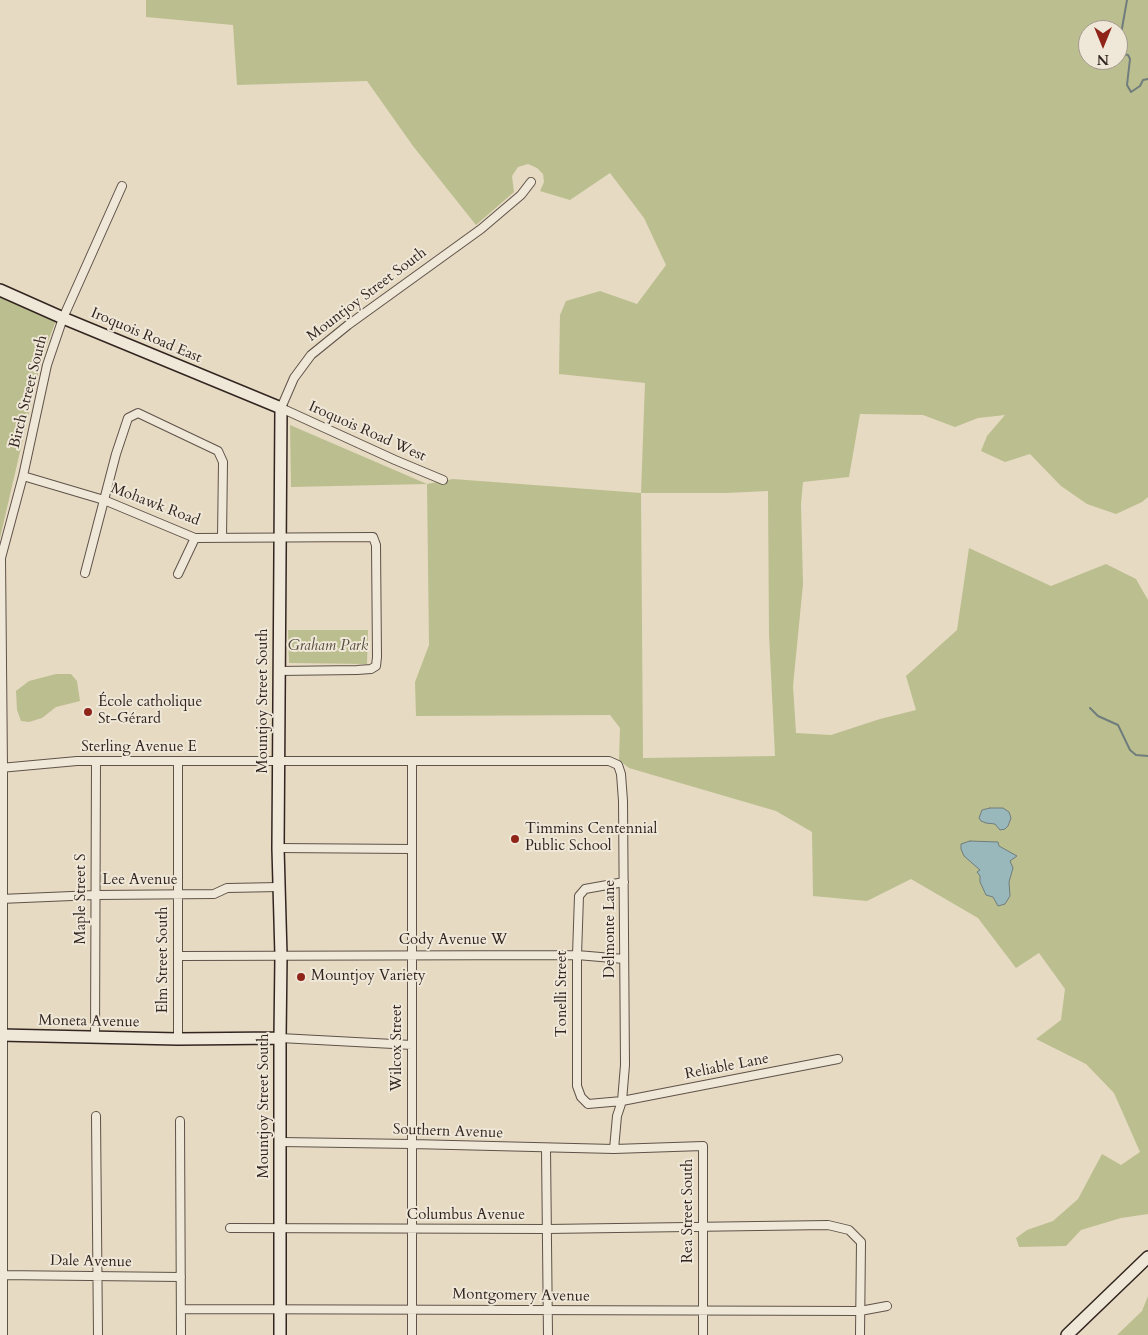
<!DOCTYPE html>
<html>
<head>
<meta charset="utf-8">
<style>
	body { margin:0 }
	#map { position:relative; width:1148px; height:1335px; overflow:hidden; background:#e6dac2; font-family:Cardo,serif }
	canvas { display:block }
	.north { position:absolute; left:1078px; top:20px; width:50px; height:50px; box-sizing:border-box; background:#efe7d7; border:1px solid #a3998e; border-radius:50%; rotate:180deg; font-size:14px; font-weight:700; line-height:20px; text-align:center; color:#322521 }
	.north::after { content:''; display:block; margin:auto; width:18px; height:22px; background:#8f2418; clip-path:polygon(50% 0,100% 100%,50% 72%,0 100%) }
</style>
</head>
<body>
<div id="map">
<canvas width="1148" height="1335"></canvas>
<div class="north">N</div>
</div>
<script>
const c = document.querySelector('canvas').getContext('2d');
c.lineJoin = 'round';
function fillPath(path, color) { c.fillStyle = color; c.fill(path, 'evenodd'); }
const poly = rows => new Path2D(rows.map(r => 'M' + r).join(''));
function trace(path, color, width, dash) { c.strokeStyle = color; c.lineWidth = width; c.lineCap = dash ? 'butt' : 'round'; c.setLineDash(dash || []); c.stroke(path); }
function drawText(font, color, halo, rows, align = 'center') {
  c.font = font + ' Cardo,serif'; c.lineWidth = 4; c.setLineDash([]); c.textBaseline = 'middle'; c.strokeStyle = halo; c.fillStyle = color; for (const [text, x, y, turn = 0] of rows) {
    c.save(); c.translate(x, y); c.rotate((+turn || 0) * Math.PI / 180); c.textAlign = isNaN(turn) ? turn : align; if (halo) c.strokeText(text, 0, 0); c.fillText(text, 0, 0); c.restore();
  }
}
const green = poly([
	[146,0,1148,0,1148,497,1142,502,1116,514,1087,504,1061,486,1030,454,1005,462,981,451,987,436,1005,415,978,418,955,427,923,415,860,414,849,477,803,482,801,504,803,584,793,686,796,733,831,735,880,719,916,710,906,676,957,630,969,548,1051,586,1106,564,1136,579,1148,600,1148,1214,1121,1218,1081,1230,1066,1246,1019,1247,1016,1238,1027,1230,1053,1221,1078,1199,1102,1154,1121,1165,1140,1152,1114,1093,1086,1064,1036,1039,1061,1020,1065,989,1039,953,1016,968,978,918,911,879,867,901,813,896,812,832,776,811,629,768,619,760,620,728,610,715,416,716,415,682,429,645,427,484,291,487,290,425,427,484,453,479,641,493,645,383,559,374,560,315,566,301,600,291,637,304,666,265,644,218,610,173,570,200,540,191,544,182,543,174,537,168,528,164,518,167,512,176,514,192,476,225,413,146,367,81,237,85,233,25,146,17],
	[1088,30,1118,30,1118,60,1088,60],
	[768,491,769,634,775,756,643,758,641,493,726,493],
	[0,295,57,318,42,357,0,538],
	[288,630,368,630,367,664,289,663],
	[56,674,71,674,77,681,80,701,56,707,42,718,29,722,21,721,17,710,16,691,29,681],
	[1148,1296,1148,1335,1117,1335,1142,1311]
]);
const water = poly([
	[990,808,1003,808,1009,812,1011,818,1008,826,1005,829,1000,830,995,824,986,823,981,821,979,818,982,810,990,808],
	[970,841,998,842,999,846,1017,856,1010,861,1013,868,1009,882,1010,896,1005,904,998,906,993,897,986,895,980,882,980,876,977,872,980,870,964,856,961,849,961,844,970,841]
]);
const stream = poly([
	[1127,0,1121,34,1119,40,1123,54,1128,55,1130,59,1127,85,1131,92,1140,86,1143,80,1148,79],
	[1090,708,1098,716,1118,725,1130,750,1136,755,1148,756]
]);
const street = poly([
	[23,476,104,500,195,538,373,537,376,545,377,657,376,666,371,669,357,670,279,671],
	[443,480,395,460,281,408,294,378,311,355,348,325,481,229,521,195,531,182],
	[85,573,116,454,128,418,138,413,218,451,223,462,222,538],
	[178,574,195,538],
	[412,761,412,1335],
	[0,768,77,761,609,761,618,765,621,774,623,801,625,1065,622,1101,617,1116,614,1149],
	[278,848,412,849],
	[624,882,585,889,579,896,577,955,577,1086,581,1097,588,1104,622,1101,838,1059],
	[0,899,96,895,214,894,227,888,279,887],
	[178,956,577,955,624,959],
	[95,1038,96,761],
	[280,1038,412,1045],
	[178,1039,178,762],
	[96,1116,98,1335],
	[180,1121,181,1335],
	[281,1142,412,1144,614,1149,703,1146,703,1335],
	[546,1149,548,1335],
	[230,1228,547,1229,828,1225,849,1230,861,1242,860,1335],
	[0,1275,181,1277],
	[181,1309,860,1311,887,1306],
	[3,1335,3,768,1,558,23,476,47,365,63,318,122,186]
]);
const secondary = poly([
	[0,290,63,318,281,408,278,848,281,956,280,1038,280,1335],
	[0,1035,178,1039,280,1038],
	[1067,1335,1148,1257]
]);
const markers = [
	[88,712,5,"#8f2418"],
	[515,839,5,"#8f2418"],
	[301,977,5,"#8f2418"]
];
const streetNames = [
	["Mountjoy Street South",367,295,-37],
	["Iroquois Road East",146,336,23],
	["Birch Street South",29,392,-76],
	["Iroquois Road West",367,432,24],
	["Mohawk Road",155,505,21],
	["Mountjoy Street South",264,701,-90],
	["Sterling Avenue E",139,748],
	["Lee Avenue",140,881],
	["Maple Street S",82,899,-90],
	["Delmonte Lane",611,929,-90],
	["Cody Avenue W",453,941],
	["Elm Street South",164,960,-90],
	["Tonelli Street",563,994,-90],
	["Moneta Avenue",89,1022,1],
	["Wilcox Street",398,1048,-90],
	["Reliable Lane",727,1067,-11],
	["Mountjoy Street South",265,1106,-90],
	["Southern Avenue",448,1132,2],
	["Rea Street South",689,1211,-90],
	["Columbus Avenue",466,1216],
	["Dale Avenue",91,1262,1],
	["Montgomery Avenue",521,1296,1]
];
const parkNames = [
	["Graham Park",328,647]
];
const poiNames = [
	["École catholique",98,703],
	["St-Gérard",98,720],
	["Timmins Centennial",525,830],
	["Public School",525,847],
	["Mountjoy Variety",311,977]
];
fillPath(green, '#bbbe8f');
fillPath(water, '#99b8bb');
trace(water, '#707d7d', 1);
trace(stream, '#707d7d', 2);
trace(street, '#5f5249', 10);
trace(secondary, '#322521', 14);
trace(street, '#efe7d7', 8);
trace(secondary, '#efe7d7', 11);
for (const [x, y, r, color] of markers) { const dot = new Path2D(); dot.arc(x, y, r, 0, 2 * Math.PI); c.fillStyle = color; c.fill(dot); trace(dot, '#efe7d7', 2); }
drawText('15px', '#322521', '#efe7d7', streetNames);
drawText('italic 15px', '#544b3c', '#efe7d7', parkNames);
drawText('15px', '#322521', '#efe7d7', poiNames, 'left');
</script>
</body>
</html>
